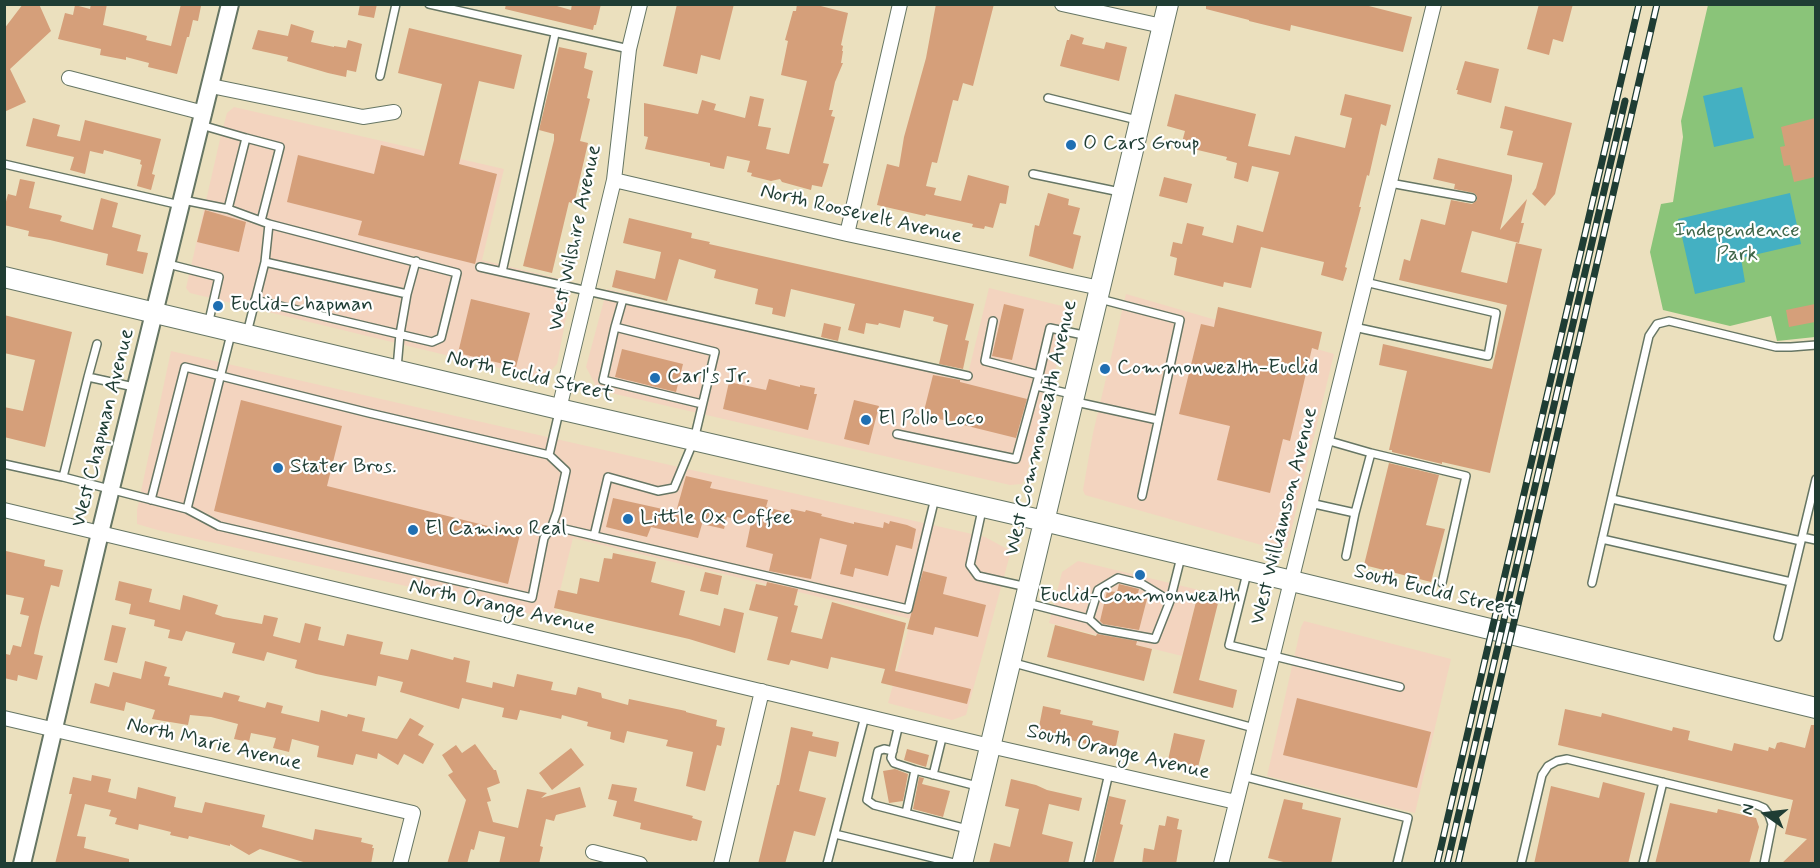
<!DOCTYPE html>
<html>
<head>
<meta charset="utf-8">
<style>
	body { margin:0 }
	#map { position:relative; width:1820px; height:868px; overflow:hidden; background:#ebe0be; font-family:Mynerve,sans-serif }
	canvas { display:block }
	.frame { position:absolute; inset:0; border:6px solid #1f3d34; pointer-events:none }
	.north { position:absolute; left:1736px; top:784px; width:60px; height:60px; -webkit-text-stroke:4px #fff; paint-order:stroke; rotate:284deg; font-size:16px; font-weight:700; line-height:24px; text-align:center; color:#1f3d34 }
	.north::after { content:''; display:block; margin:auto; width:21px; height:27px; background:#1f3d34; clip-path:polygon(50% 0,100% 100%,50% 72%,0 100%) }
</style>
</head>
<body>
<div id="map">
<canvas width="1820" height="868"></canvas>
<div class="frame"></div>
<div class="north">N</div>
</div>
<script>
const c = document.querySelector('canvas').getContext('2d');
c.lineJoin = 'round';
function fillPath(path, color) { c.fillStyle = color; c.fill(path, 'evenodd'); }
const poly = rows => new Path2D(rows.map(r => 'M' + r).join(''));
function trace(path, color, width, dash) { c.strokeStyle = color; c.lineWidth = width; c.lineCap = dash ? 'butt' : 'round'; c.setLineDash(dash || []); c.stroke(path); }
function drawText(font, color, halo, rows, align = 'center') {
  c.font = font + ' Mynerve,sans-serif'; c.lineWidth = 4.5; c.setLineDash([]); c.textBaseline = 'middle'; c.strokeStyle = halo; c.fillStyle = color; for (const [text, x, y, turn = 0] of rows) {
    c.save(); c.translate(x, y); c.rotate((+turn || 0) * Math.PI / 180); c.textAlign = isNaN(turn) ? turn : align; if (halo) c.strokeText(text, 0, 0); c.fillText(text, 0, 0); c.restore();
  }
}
const built = poly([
	[234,107,504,169,482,260,573,282,557,364,546,376,532,376,190,293,186,288,221,135,227,113],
	[989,288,1070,308,1070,317,1026,477,1022,484,1010,485,598,390,586,367,607,289,968,374],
	[1126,294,1334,354,1287,548,1272,548,1085,495,1083,490,1093,433],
	[171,351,985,537,1011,551,966,715,952,720,888,703,911,619,573,538,553,619,161,531,137,524,137,510],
	[1078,561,1199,590,1182,656,1049,623,1062,572],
	[1304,621,1451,659,1415,813,1267,776,1301,627]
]);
const green = poly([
	[1708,5,1815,5,1815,337,1777,341,1771,316,1730,326,1663,310,1650,252,1661,204,1673,202,1683,137,1681,121]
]);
const water = poly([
	[1742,87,1754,138,1714,147,1703,96],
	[1790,193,1801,244,1741,258,1745,282,1695,294,1678,219]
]);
const building = poly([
	[23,4,39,4,51,31,10,69,26,102,4,112,4,29],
	[91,4,107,4,103,25,132,32,147,36,146,40,171,46,181,4,201,6,198,21,193,20,189,37,187,37,177,74,148,67,149,63,126,57,126,60,100,55,101,49,58,39,65,13,73,15,75,5,90,9],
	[360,4,377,4,374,18,358,15],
	[506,4,550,4,571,10,572,4,601,4,596,25,594,25,593,30,505,9],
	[677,4,734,4,720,60,701,55,697,74,663,66],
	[797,4,813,4,848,13,841,45,843,46,842,51,843,51,841,63,843,63,835,82,829,110,833,110,831,116,835,117,823,163,829,164,822,187,812,185,811,190,782,182,780,179,771,181,751,176,752,173,747,172,750,161,727,156,724,169,710,166,710,163,645,149,648,137,644,136,644,103,698,114,702,100,716,104,714,110,745,118,750,96,764,99,758,126,771,128,766,149,789,154,807,81,781,75,788,41,785,40,793,11,796,11],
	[936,4,994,4,973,86,963,83,958,101,953,100,937,163,932,162,926,186,936,188,934,195,961,201,968,175,1009,186,1006,204,1000,203,993,228,985,226,984,229,972,227,973,224,926,214,925,216,877,205,887,164,899,167,904,137,926,58],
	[1206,4,1361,4,1412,17,1403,52,1291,25,1290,31,1249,21,1249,20,1206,9],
	[1539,4,1573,4,1563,42,1553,39,1549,55,1527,49],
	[291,24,314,31,311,42,334,47,334,46,346,48,348,40,362,44,356,72,347,70,346,77,328,73,287,61,288,57,252,49,258,30,288,36],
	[409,28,522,55,514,89,479,81,459,164,497,174,475,264,358,235,362,221,287,202,298,155,374,174,381,145,424,156,442,84,398,73],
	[1071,34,1084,38,1082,44,1104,49,1106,42,1127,47,1119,81,1060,66,1067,40,1069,40],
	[559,47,587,53,584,68,593,71,587,98,590,99,580,141,588,143,574,204,569,202,552,273,523,266,554,140,554,134,539,130],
	[1465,61,1499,69,1491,103,1457,94,1458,90,1456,90],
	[1175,94,1256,114,1248,146,1290,155,1295,136,1345,148,1352,118,1340,115,1345,94,1391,105,1386,126,1381,124,1369,176,1367,175,1359,207,1361,207,1345,267,1347,268,1343,281,1321,275,1324,262,1261,247,1251,288,1224,282,1223,287,1174,275,1177,258,1170,256,1173,242,1182,244,1187,223,1204,227,1202,235,1233,243,1237,225,1263,232,1279,172,1252,166,1248,182,1234,178,1237,163,1226,160,1227,157,1181,146,1185,131,1167,126],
	[1505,106,1572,123,1555,194,1545,206,1532,194,1536,188,1543,163,1507,155,1513,131,1500,128],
	[33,118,60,125,57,136,80,141,85,120,161,139,152,174,155,175,151,190,137,186,142,165,140,164,141,160,104,150,103,154,90,151,85,174,70,170,74,157,26,146],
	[1815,118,1815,177,1794,182,1790,165,1784,166,1780,147,1785,146,1781,127],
	[1438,158,1512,175,1512,180,1500,230,1527,199,1521,223,1524,223,1519,243,1472,231,1461,272,1507,283,1516,243,1542,249,1490,473,1442,462,1442,464,1392,452,1392,450,1389,450,1407,371,1379,365,1383,344,1492,369,1507,305,1399,280,1404,259,1410,261,1421,219,1445,225,1451,200,1472,204,1477,200,1477,196,1474,193,1454,189,1455,184,1433,179],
	[1164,177,1192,184,1187,203,1159,196],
	[20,179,35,182,29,208,60,215,62,216,60,221,93,230,101,198,118,203,112,227,141,235,137,251,148,253,143,274,106,265,108,254,50,240,28,236,29,231,4,225,4,209,8,194,16,196],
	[1048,193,1069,199,1068,205,1080,208,1073,234,1081,236,1073,269,1029,256,1035,225,1039,226],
	[205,210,246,222,239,252,197,242],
	[629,218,692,233,691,238,710,242,709,244,974,304,965,340,969,341,963,369,939,364,948,325,933,321,934,317,904,310,900,328,879,323,878,325,866,323,864,334,848,330,855,304,791,289,785,317,772,314,773,308,755,304,758,289,714,278,716,270,679,259,667,301,612,287,616,270,655,279,660,257,661,252,623,243],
	[471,299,530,313,516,367,458,353],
	[1004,304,1024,309,1012,360,992,356],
	[1815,304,1815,322,1789,327,1786,310],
	[1218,307,1322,332,1318,350,1312,348,1290,441,1283,439,1270,493,1217,480,1230,426,1179,414,1201,324,1214,327],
	[4,315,72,332,45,447,4,437,4,407,23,411,35,360,4,353],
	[824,323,841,327,838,341,821,337],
	[622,349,683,364,676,392,615,377],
	[933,375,960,380,960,382,1027,399,1016,438,923,415],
	[769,379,800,387,800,385,815,388,814,394,817,394,808,430,723,409,729,382,766,390],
	[241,400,342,426,327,486,520,534,508,584,214,511],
	[854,400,879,406,869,445,844,439],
	[1389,463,1439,475,1426,525,1445,529,1431,582,1364,565],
	[686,476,712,482,710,488,768,500,766,507,790,513,791,509,805,512,806,510,822,514,821,516,854,524,854,522,883,528,884,522,889,524,890,521,907,525,916,529,912,549,896,545,888,576,855,568,853,577,840,574,847,545,820,538,811,579,769,571,773,554,746,547,751,523,727,517,724,529,702,524,698,538,651,527,647,537,606,527,613,498,676,512],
	[6,551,45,560,44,566,63,570,59,587,51,585,40,627,34,654,43,656,37,680,18,675,17,681,4,678,6,654,10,655,13,645,21,647,29,616,20,614,24,598,4,594],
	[613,553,656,562,651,582,685,591,679,615,720,626,724,608,744,613,735,653,689,639,554,608,558,590,577,594,580,578,599,582,604,558,612,559],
	[923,571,947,577,943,594,986,605,978,637,935,627,933,635,907,629],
	[705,572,722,576,718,595,700,591],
	[119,581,152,589,149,602,180,610,183,595,218,605,215,614,223,617,262,624,264,615,278,618,273,636,300,643,305,623,321,627,318,640,344,646,347,634,383,642,380,654,408,660,411,649,453,660,454,657,470,661,466,682,492,688,493,682,514,687,517,674,553,682,551,690,576,695,578,687,601,693,602,698,628,705,629,699,686,711,686,712,717,720,716,726,725,728,721,746,717,745,705,791,686,786,693,752,666,746,668,740,627,731,624,743,610,739,611,732,587,726,588,722,562,715,561,719,557,718,520,710,517,720,502,717,504,708,462,698,459,709,400,692,403,682,378,676,376,686,316,674,295,668,297,660,267,652,264,661,232,653,235,643,186,631,182,641,168,638,170,630,154,626,155,620,129,614,131,604,115,600],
	[767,582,798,589,794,605,798,606,791,632,822,639,832,602,906,623,895,671,971,689,967,704,881,683,885,669,831,657,828,669,791,660,789,665,767,660,778,617,749,610,756,584,766,586],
	[1119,584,1139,589,1137,597,1147,599,1139,630,1103,624,1100,621,1107,591,1117,592],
	[1199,590,1220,595,1199,680,1237,690,1233,708,1173,693],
	[112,625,126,628,117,663,104,660],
	[1055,625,1096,636,1097,634,1137,641,1136,645,1152,649,1144,681,1047,657],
	[145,661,167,667,164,676,170,677,168,685,222,698,224,692,240,696,238,701,265,708,267,702,283,706,281,713,319,722,321,710,347,717,348,714,365,718,362,731,397,739,410,718,424,726,418,735,434,744,423,764,404,754,398,765,378,753,377,759,356,754,353,765,317,757,319,746,292,739,289,752,273,748,276,738,251,733,249,742,234,739,238,724,211,717,190,715,188,725,152,719,155,710,126,702,124,711,90,703,95,683,109,687,113,672,141,679],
	[1297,698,1431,732,1417,788,1283,755],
	[1043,706,1061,710,1060,714,1093,721,1092,725,1119,731,1115,751,1038,732],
	[1565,709,1601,717,1602,713,1672,731,1673,727,1690,731,1688,740,1732,751,1734,743,1768,751,1769,747,1775,749,1777,743,1781,742,1805,748,1811,725,1815,725,1815,864,1781,864,1807,839,1785,834,1793,800,1558,745],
	[791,727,813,732,812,736,839,742,836,757,809,751,799,791,826,798,815,836,794,831,785,864,758,864,777,785,779,785],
	[1174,733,1205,740,1198,767,1168,760],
	[475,744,494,770,496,770,500,783,487,788,491,801,487,802,493,822,518,828,527,789,547,793,541,798,580,787,586,807,556,815,554,821,546,819,540,846,543,847,539,864,499,864,505,837,479,831,474,850,471,849,467,864,447,864,466,800,448,775,453,772,442,755,456,745,462,753],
	[571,748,584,765,552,790,539,773],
	[907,749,929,755,926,767,904,760],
	[895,769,908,774,903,801,889,803,883,771],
	[92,775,111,779,108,792,136,799,138,787,176,797,174,807,202,813,205,802,265,815,262,827,313,840,315,829,362,838,361,842,373,845,372,848,374,848,371,864,310,864,260,849,249,855,230,844,230,846,189,836,188,839,170,835,171,832,139,824,138,830,115,824,117,818,109,816,111,810,85,804,77,836,86,837,84,848,129,859,129,864,55,864,72,794,69,794,73,777,91,781],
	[919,777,924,778,922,784,950,791,943,817,913,809],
	[1011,779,1036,785,1047,790,1082,798,1079,811,1049,804,1042,834,1073,842,1068,864,989,864,994,843,1010,847,1019,809,1005,806],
	[1603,782,1645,793,1628,864,1534,864,1551,786,1599,798],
	[612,784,637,788,634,801,693,816,692,818,702,821,697,841,692,840,691,841,640,829,641,823,613,816,617,801,608,799],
	[1109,796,1126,800,1120,824,1123,825,1113,864,1094,864],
	[1284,799,1303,803,1302,809,1341,818,1331,864,1291,864,1268,858],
	[1670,803,1717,813,1718,809,1756,818,1759,827,1749,864,1655,864],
	[1167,816,1179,819,1177,829,1182,830,1176,864,1142,864,1144,848,1154,850,1159,825,1165,826]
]);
const service = poly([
	[429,4,629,49],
	[380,76,396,4],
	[1048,98,1137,120],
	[246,138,280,147,261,221],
	[4,164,180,205],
	[1033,174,1120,192],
	[1390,183,1472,198],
	[183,200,228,209,246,138,201,125],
	[228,209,269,224,265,262,247,333],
	[265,262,407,294],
	[168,264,219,277,208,325],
	[480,267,968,376],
	[502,272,555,34],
	[1100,299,1180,320,1142,496],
	[255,300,432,342,441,338,457,273,269,224],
	[615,327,603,380,702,404],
	[1354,327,1488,356,1496,313,1365,282],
	[397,368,400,334,407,294,416,261],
	[1039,375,1050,328,1088,336],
	[88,377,97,344],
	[1036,386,1071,394],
	[134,387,88,377,63,477,187,509,219,526,532,598,544,538,552,526,557,512,566,471,549,455,559,412],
	[1076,402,1158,420],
	[897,434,1016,459,1039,375,985,361,993,321],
	[1326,440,1371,453],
	[4,464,63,477],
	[1612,499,1801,541],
	[151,500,185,367,369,413,549,455],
	[1310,503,1355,513,1371,453,1466,476,1442,583],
	[187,509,231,334],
	[982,510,970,565,978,576,1027,587],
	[552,526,908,609,935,498],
	[594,536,608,477,658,491,674,488,694,440,715,352,615,327,623,299],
	[1802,537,1816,540],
	[1602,539,1791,582],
	[1346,556,1355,513],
	[1247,573,1229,645,1400,687],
	[1592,583,1649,336,1657,324,1669,321,1776,347,1791,347,1816,345],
	[1170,601,1181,557],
	[1027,603,1089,619,1100,629,1155,639,1170,601,1142,584,1118,578,1098,590,1089,619],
	[1778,637,1816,479],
	[1014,663,1254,728],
	[899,724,891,758,894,763,915,770],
	[893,751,884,749,878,751,867,800,874,805,967,829],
	[933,775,943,734],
	[1242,776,1408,818,1397,864],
	[906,813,915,770,977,786],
	[835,834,958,864],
	[827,864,865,716],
	[1088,864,1109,773],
	[1521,864,1542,775,1548,766,1557,761,1567,759,1757,805,1764,808,1769,815,1772,824,1764,864],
	[1643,864,1663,782]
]);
const minor = poly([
	[1062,4,1162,26],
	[69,78,204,113],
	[211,86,363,117,394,112],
	[614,180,847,234,1100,288],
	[847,234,900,4],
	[559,409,614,180,629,49,640,4],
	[4,510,990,746,1236,802],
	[4,718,413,813,400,864],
	[593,852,640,864],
	[721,864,762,691],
	[1221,864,1434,4]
]);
const tertiary = poly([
	[22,864,100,533,230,4]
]);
const secondary = poly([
	[4,277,559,409,1044,521,1816,708],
	[962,864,1168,4]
]);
const rail = poly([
	[1437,864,1639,4],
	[1447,864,1625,101],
	[1458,864,1657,4]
]);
const markers = [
	[1071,145,6,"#1f6fb2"],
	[218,306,6,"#1f6fb2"],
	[1105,369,6,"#1f6fb2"],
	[655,378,6,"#1f6fb2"],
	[866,420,6,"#1f6fb2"],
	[278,468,6,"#1f6fb2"],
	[628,519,6,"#1f6fb2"],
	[413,530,6,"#1f6fb2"],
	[1140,575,6,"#1f6fb2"]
];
const poiNames = [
	["O Cars Group",1083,145],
	["Euclid-Chapman",230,306],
	["Commonwealth-Euclid",1117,369],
	["Carl's Jr.",667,378],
	["El Pollo Loco",878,420],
	["Stater Bros.",290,468],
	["Little Ox Coffee",640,519],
	["El Camino Real",425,530],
	["Euclid-Commonwealth",1140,597,"center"]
];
const streetNames = [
	["North Roosevelt Avenue",861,215,13],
	["West Wilshire Avenue",576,238,-78],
	["North Euclid Street",530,377,13],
	["West Chapman Avenue",104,428,-76],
	["West Commonwealth Avenue",1042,428,-77],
	["West Williamson Avenue",1285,516,-76],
	["South Euclid Street",1435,592,14],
	["North Orange Avenue",502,608,13],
	["North Marie Avenue",214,745,13],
	["South Orange Avenue",1118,753,13]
];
const parkNames = [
	["Independence",1737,232],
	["Park",1737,256]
];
fillPath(built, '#f3d4bf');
fillPath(green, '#8ac479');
fillPath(water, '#44b0c2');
fillPath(building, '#d59f7a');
trace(service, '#667664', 10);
trace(minor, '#667664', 16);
trace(tertiary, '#667664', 20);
trace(secondary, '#667664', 22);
trace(service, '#fff', 7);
trace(minor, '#fff', 14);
trace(tertiary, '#fff', 16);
trace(secondary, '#fff', 20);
trace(rail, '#1f3d34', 7);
trace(rail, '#fff', 4.5, [14]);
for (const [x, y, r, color] of markers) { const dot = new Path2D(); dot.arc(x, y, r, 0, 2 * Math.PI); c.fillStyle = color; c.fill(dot); trace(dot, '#fff', 2); }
drawText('21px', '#1f3d34', '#fff', poiNames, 'left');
drawText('21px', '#1f3d34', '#fff', streetNames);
drawText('21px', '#3f6649', '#fff', parkNames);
</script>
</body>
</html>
